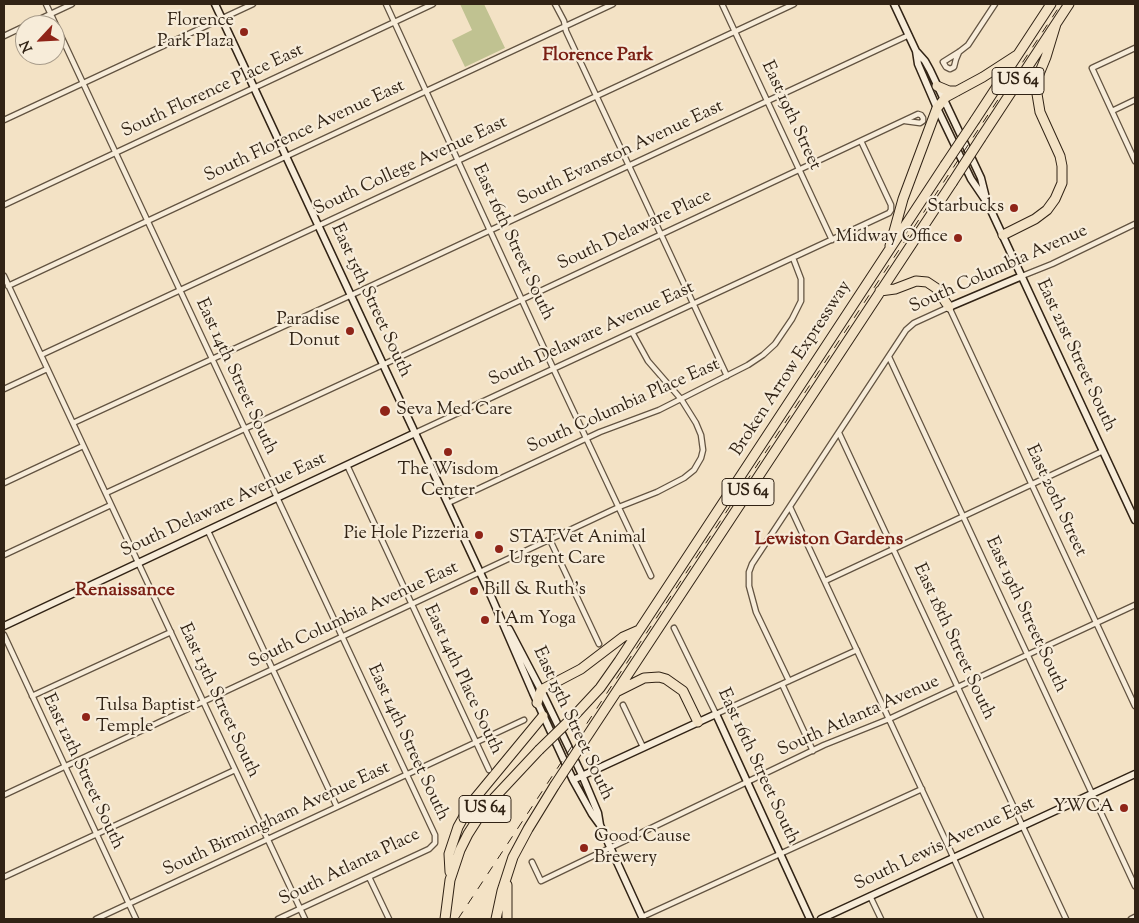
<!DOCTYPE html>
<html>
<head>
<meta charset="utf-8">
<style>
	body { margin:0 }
	#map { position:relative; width:1139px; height:923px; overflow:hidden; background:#f3e2c5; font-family:"Sorts Mill Goudy",serif }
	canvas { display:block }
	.frame { position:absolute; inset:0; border:5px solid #312315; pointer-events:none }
	.north { position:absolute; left:15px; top:15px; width:50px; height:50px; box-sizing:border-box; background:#f7ecd9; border:1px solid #a89c8b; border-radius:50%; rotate:245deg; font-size:14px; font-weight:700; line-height:20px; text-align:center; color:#312315 }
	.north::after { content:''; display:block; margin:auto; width:18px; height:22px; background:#8f2418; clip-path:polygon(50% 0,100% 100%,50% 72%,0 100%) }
</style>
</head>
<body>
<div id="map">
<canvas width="1139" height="923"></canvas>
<div class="frame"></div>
<div class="north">N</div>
</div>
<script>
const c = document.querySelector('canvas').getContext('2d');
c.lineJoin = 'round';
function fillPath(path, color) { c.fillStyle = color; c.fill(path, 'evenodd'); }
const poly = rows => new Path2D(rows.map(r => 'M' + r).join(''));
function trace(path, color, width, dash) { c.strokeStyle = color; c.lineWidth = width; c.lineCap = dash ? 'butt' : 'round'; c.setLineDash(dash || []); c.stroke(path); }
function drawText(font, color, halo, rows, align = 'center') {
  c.font = font + ' "Sorts Mill Goudy",serif'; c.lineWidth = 4.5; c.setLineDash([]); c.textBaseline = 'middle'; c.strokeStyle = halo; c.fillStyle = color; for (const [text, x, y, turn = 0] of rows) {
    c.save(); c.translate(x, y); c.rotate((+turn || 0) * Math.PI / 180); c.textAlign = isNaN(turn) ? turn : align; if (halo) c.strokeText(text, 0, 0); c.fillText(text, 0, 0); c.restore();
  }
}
const green = poly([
	[460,4,484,4,505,48,465,67,452,40,472,30]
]);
const street = poly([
	[46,4,435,835,435,843,429,849,278,919],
	[386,4,554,370,651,576],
	[555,4,564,21,566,31,727,376],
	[722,4,832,240],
	[27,25,72,4],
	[4,36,25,26],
	[1135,48,1092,68,1135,161],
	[959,52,956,59,954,67,950,69,946,67,943,62,959,52,968,45,995,4],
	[1112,111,1135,100],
	[4,120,253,4],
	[4,205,433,4],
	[4,276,305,919],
	[1022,276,1052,264,1135,224],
	[8,286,613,4],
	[41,355,794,4],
	[889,357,1135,886],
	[4,389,47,369],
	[73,423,358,292,909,35],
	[415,433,889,213,891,210,891,205,861,141],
	[839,433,1066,919],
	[347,465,489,770],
	[4,483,83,446],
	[106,493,391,361,918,114,921,115,923,118,923,121,920,123,905,121],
	[448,503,600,432,659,410,748,365,763,355,775,344,792,319,801,301,801,279,793,258],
	[790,507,950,850,981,919],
	[208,531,337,807],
	[550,540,599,644],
	[4,555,111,505],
	[825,581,1103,451],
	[674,628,716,714,857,650],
	[4,635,136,919],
	[789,681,756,612,749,586,749,572,752,564,906,330,914,323,949,307,1135,706],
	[782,684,813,751],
	[32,696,171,632],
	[623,705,643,747],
	[4,795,619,507,657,492,684,478,694,470,701,458,703,450,701,435,696,423,681,399,648,361,632,332],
	[532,862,541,881,824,745,889,719,1135,605],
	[4,877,235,770],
	[369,877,389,919],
	[870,896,881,919],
	[642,917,922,789],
	[96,919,524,720],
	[1131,919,1135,917]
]);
const secondary = poly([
	[215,4,491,596,533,693,573,780,592,814,600,825],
	[894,4,916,51,918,64,937,108,971,179,988,204,1135,520],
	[917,52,925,61,930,70,981,178,986,198],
	[949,307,1022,276],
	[4,626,415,433],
	[509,629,541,690,582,775,598,813,600,825,643,919],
	[573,780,716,714,810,919],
	[821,919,1135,774]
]);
const highway = poly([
	[937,86,949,91,957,91],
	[975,120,1051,4],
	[981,138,1069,4],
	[1003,235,1035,219,1047,210,1055,199,1062,183,1062,166,1060,156,1040,112,1036,88,1037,79,1046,57,1056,24],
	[890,246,903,199,937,108,946,97,983,77,1017,55],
	[880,291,895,289,916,281,927,282,936,288,949,307],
	[618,691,644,678,659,677,666,679,683,691,698,722],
	[537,703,541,690,581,669,623,637,639,630],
	[574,716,600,688,619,661,945,165],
	[582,744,952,183],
	[450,872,449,854,458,827,472,802,543,716],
	[507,885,507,919],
	[445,919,450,880,460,850,468,834,484,809,495,797,539,750],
	[496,919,502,891,513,857,528,829,555,785]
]);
const rail = poly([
	[458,919,1061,4]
]);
const highwayBridge = poly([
	[945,165,975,120],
	[952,183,981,138],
	[539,750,574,716],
	[555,785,582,744]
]);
const markers = [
	[244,32,5,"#8f2418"],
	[1014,208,5,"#8f2418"],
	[958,238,5,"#8f2418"],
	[350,331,5,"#8f2418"],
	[385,411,6,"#8f2418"],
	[448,452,5,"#8f2418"],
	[479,535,5,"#8f2418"],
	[499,549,5,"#8f2418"],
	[474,591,5,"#8f2418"],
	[485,620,5,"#8f2418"],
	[86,717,5,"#8f2418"],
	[1124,808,5,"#8f2418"],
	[584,848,5,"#8f2418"]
];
const shields = [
	[1018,81,52],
	[748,492,52],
	[485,809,52]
];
const shieldNames = [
	["US 64",1018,81],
	["US 64",748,492],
	["US 64",485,809]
];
const poiNames = [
	["Florence",234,22],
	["Park Plaza",234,43],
	["Starbucks",1004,208],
	["Midway Office",948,238],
	["Paradise",340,321],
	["Donut",340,342],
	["Seva Med Care",396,411,"left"],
	["The Wisdom",448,471,"center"],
	["Center",448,492,"center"],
	["Pie Hole Pizzeria",469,535],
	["STATVet Animal",509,539,"left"],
	["Urgent Care",509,560,"left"],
	["Bill & Ruth's",484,591,"left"],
	["I Am Yoga",495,620,"left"],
	["Tulsa Baptist",96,707,"left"],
	["Temple",96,728,"left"],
	["YWCA",1114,808],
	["Good Cause",594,838,"left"],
	["Brewery",594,859,"left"]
];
const streetNames = [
	["South Florence Place East",213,92,-25],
	["East 19th Street",790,116,65],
	["South Florence Avenue East",305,132,-25],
	["South Evanston Avenue East",621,154,-25],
	["South College Avenue East",411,167,-25],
	["South Delaware Place",635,231,-25],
	["East 16th Street South",512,243,65],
	["South Columbia Avenue",999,270,-24],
	["East 15th Street South",370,301,65],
	["South Delaware Avenue East",592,335,-25],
	["East 21st Street South",1075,356,65],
	["Broken Arrow Expressway",792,369,-57],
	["East 14th Street South",235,377,65],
	["South Columbia Place East",624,407,-24],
	["East 20th Street",1055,501,65],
	["South Delaware Avenue East",224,506,-25],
	["East 19th Street South",1025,615,65],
	["South Columbia Avenue East",354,616,-25],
	["East 18th Street South",953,642,65],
	["East 14th Place South",462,680,65],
	["East 13th Street South",218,701,65],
	["South Atlanta Avenue",859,717,-24],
	["East 15th Street South",572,724,65],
	["East 14th Street South",407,743,65],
	["East 16th Street South",757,767,65],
	["East 12th Street South",82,772,65],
	["South Birmingham Avenue East",277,820,-25],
	["South Lewis Avenue East",945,845,-25],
	["South Atlanta Place",350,868,-26]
];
const neighbourhoodNames = [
	["Florence Park",598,57],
	["Lewiston Gardens",829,541],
	["Renaissance",125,592]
];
fillPath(green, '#c0c291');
trace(street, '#625341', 7);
trace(secondary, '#312315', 9);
trace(highway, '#312315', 11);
trace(street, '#f7ecd9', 4.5);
trace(secondary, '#f7ecd9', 6);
trace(highway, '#f3e2c5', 9);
trace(rail, '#312315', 1, [9, 9]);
trace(highwayBridge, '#312315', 11, []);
trace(highwayBridge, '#f3e2c5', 9);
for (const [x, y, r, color] of markers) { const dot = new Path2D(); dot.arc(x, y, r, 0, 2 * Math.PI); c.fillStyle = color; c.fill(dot); trace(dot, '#f7ecd9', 2); }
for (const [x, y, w] of shields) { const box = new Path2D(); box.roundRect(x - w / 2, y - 13.5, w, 27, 4); c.fillStyle = '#f7ecd9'; c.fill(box); trace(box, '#312315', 1); }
drawText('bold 16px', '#312315', null, shieldNames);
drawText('18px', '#312315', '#f7ecd9', poiNames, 'right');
drawText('18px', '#312315', '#f7ecd9', streetNames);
drawText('bold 19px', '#7a1f14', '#f7ecd9', neighbourhoodNames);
</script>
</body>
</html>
